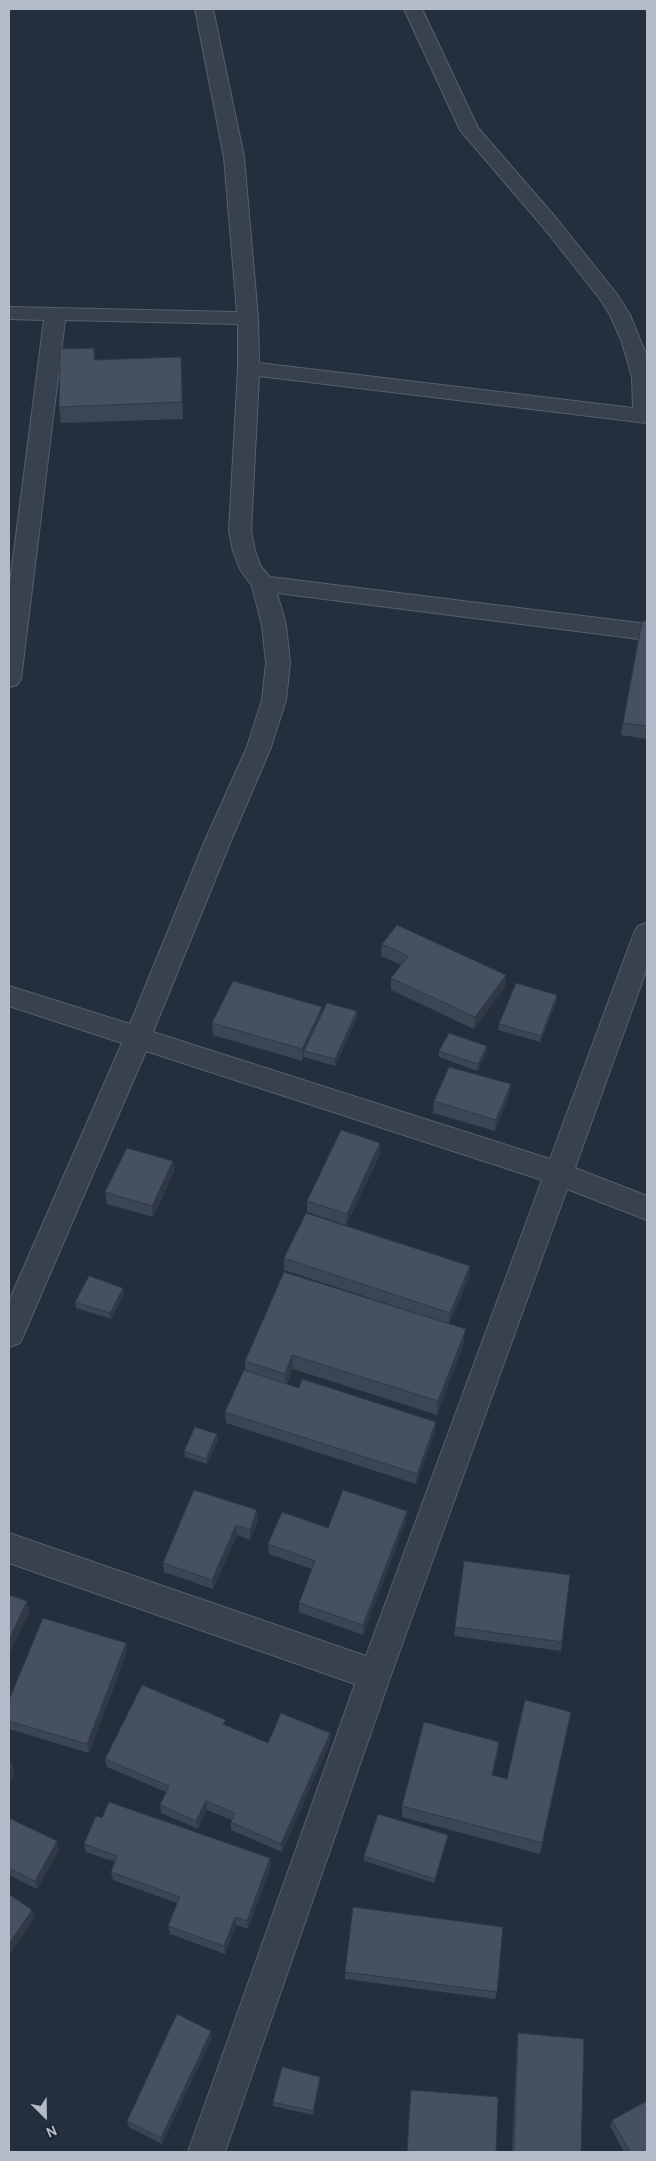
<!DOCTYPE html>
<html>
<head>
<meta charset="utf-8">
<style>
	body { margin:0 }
	#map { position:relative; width:656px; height:2161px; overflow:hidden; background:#242f3e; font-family:Overpass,sans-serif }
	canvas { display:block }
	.frame { position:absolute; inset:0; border:10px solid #b4bcc9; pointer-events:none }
	.north { position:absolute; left:20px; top:2091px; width:50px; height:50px; -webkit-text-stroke:4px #1d2633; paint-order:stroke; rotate:157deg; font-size:14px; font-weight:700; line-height:20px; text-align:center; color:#b4bcc9 }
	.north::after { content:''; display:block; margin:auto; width:18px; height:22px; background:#b4bcc9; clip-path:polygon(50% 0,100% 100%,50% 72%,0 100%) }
</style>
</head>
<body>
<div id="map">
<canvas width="656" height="2161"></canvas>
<div class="frame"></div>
<div class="north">N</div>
</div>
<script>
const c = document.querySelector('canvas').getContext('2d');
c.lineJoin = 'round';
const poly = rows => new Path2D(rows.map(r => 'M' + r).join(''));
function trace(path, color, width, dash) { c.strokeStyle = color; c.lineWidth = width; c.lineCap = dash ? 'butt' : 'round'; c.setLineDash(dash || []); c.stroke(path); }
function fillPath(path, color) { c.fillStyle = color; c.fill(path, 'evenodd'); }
const minor = poly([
	[195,9,213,9,244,157,258,318,259,363,633,408,632,377,622,342,610,315,600,299,543,227,460,130,404,9,422,9,478,128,557,219,616,293,630,315,647,357,647,423,259,376,251,531,255,551,261,567,270,577,647,624,647,640,277,593,286,625,290,663,286,700,271,747,230,843,153,1032,550,1159,634,933,638,926,647,923,647,968,575,1168,647,1196,647,1220,567,1189,391,1675,225,2152,188,2152,355,1684,9,1563,9,1533,366,1656,542,1180,146,1051,24,1334,20,1343,9,1347,9,1301,122,1043,9,1006,9,986,130,1024,204,843,247,747,262,700,266,663,262,625,252,586,240,569,233,551,229,531,238,368,238,324,65,320,21,679,17,685,9,687,9,590,44,320,9,319,9,307,237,312,224,157,195,9]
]);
const wall = poly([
	[94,348,95,360,182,373,183,419,61,423,59,407],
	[647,621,647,739,621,735,623,723],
	[382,944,506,975,505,987,474,1029,391,990,391,978,401,965,381,956],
	[557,995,557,1001,540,1042,498,1030,499,1024],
	[357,1011,357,1018,335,1066,304,1057,302,1061,213,1035,212,1023,322,1012],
	[487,1046,487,1052,477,1071,439,1057,439,1051],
	[509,1096,495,1131,433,1113,434,1101],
	[380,1143,380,1154,346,1225,307,1212,307,1201],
	[173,1161,174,1172,153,1217,107,1204,105,1192],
	[284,1258,469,1278,449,1324,464,1343,437,1415,293,1369,287,1384,435,1432,416,1484,226,1423,225,1412,245,1371,245,1361,434,1319,284,1270],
	[124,1294,111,1319,76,1308,75,1302],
	[217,1434,218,1440,207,1464,185,1457,184,1451],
	[194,1490,258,1520,250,1540,237,1535,213,1589,164,1572,163,1563],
	[407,1511,406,1521,363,1635,299,1612,299,1603,312,1569,269,1554,268,1544,328,1528],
	[464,1561,562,1642,561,1651,454,1636],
	[127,1652,89,1753,9,1729,9,1700],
	[571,1712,540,1854,402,1817,402,1806,499,1742,492,1775,507,1779],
	[227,1726,268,1743,330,1733,330,1742,282,1852,231,1830,231,1822,232,1820,207,1810,198,1829,161,1813,160,1805,166,1792,107,1767,105,1759],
	[9,1818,59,1850,37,1889,9,1875],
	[102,1818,270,1858,271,1866,248,1929,236,1925,225,1954,170,1934,168,1926,177,1903,113,1880,111,1872,115,1862,86,1852,84,1844],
	[448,1835,447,1840,434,1883,364,1861,364,1856],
	[345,1972,497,1992,495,1999,345,1979],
	[518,2033,581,2152,512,2152,517,2040],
	[212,2038,162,2144,129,2127,127,2121],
	[320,2077,320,2080,313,2115,273,2106,273,2102],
	[612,2120,647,2152,624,2152,610,2126]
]);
const shadedWall = poly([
	[506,975,505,987,474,1029,475,1017],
	[557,995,557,1001,540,1042,541,1036],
	[322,1007,322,1018,304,1051,304,1057,302,1061,302,1049],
	[357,1011,357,1018,335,1066,335,1059],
	[487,1046,487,1052,477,1071,478,1064],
	[511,1084,509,1096,495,1131,496,1120],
	[380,1143,380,1154,346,1225,347,1214],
	[173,1161,174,1172,153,1217,152,1206],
	[470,1266,469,1278,449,1324,450,1313],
	[123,1288,124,1294,111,1319,110,1313],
	[466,1329,464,1343,437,1415,438,1401],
	[292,1355,293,1369,285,1388,285,1374],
	[436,1422,435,1432,416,1484,417,1474],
	[217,1434,218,1440,207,1464,206,1459],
	[257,1510,258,1520,250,1540,250,1530],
	[407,1511,406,1521,363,1635,363,1625],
	[236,1525,237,1535,213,1589,212,1580],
	[27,1601,30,1611,9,1655,9,1640],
	[126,1643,127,1652,89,1753,87,1744],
	[330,1733,330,1742,282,1852,281,1844],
	[499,1742,498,1754,490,1786,492,1775],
	[12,1764,15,1773,9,1784,9,1771],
	[206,1801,207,1810,198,1829,196,1821],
	[57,1841,59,1850,37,1889,35,1881],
	[270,1858,271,1866,248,1929,247,1921],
	[32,1910,35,1917,9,1956,9,1944],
	[235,1917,236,1925,225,1954,224,1946],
	[211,2031,212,2038,162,2144,161,2138],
	[320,2077,320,2080,313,2115,313,2111]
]);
const building = poly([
	[94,348,94,360,181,357,182,402,59,407,60,349,94,348],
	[642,621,647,621,647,726,623,723,642,621],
	[397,925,506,975,475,1017,391,978,408,956,382,944,397,925],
	[233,981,322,1007,302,1049,212,1023,233,981],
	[516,983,557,995,541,1036,499,1024,516,983],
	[327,1003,357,1011,335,1059,304,1051,327,1003],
	[449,1033,487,1046,478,1064,439,1051,449,1033],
	[449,1067,511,1084,496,1120,434,1101,449,1067],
	[341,1130,380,1143,347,1214,307,1201,341,1130],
	[127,1148,173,1161,152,1206,105,1192,127,1148],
	[306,1213,470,1266,450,1313,284,1258,306,1213],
	[284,1272,466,1329,438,1401,292,1355,285,1374,245,1361,284,1272],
	[89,1276,123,1288,110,1313,75,1302,89,1276],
	[244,1370,299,1388,302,1379,436,1422,417,1474,225,1412,244,1370],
	[195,1427,217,1434,206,1459,184,1451,195,1427],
	[194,1490,257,1510,250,1530,236,1525,212,1580,163,1563,194,1490],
	[343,1490,407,1511,363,1625,299,1603,315,1561,268,1544,282,1512,328,1528,343,1490],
	[464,1561,570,1575,562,1642,455,1627,464,1561],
	[9,1595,27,1601,9,1640,9,1595],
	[43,1618,126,1643,87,1744,9,1721,9,1700,43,1618],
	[142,1685,226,1720,223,1724,268,1743,281,1713,330,1733,281,1844,231,1822,235,1813,206,1801,196,1821,160,1805,169,1786,105,1759,142,1685],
	[525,1700,571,1712,542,1843,402,1806,424,1722,499,1742,492,1775,507,1779,525,1700],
	[9,1763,12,1764,9,1771,9,1763],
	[109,1802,270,1858,247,1921,235,1917,224,1946,168,1926,180,1897,111,1872,117,1856,84,1844,96,1816,102,1818,109,1802],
	[378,1814,448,1835,435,1879,364,1856,378,1814],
	[9,1818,57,1841,35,1881,9,1868,9,1818],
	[9,1894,32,1910,9,1944,9,1894],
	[353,1907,503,1927,497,1992,345,1972,353,1907],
	[177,2014,211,2031,161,2138,127,2121,177,2014],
	[518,2033,584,2039,581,2152,514,2152,518,2033],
	[282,2067,320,2077,313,2111,273,2102,282,2067],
	[411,2090,498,2097,496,2152,425,2152,407,2151,411,2090],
	[647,2101,647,2152,630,2152,612,2120,647,2101]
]);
trace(minor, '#565f6c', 2);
fillPath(minor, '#38414e');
fillPath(wall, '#3b4654');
fillPath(shadedWall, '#303945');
fillPath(building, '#455162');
trace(building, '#303945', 1);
</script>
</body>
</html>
